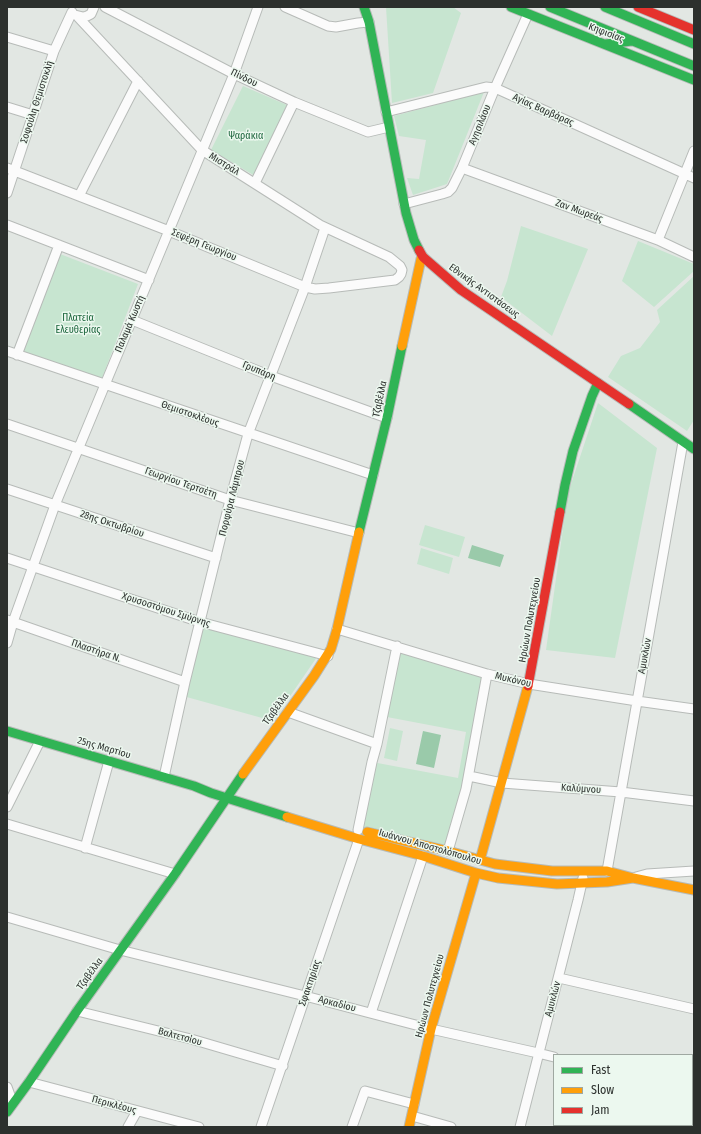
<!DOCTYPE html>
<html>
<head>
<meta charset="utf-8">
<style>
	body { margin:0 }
	#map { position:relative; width:701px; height:1134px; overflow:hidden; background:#e2e7e3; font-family:"Fira Sans Condensed",sans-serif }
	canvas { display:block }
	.frame { position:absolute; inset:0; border:8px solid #2c302d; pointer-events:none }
	.legend { position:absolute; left:553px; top:1054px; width:140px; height:72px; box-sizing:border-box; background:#ecf8ef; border:1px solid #9fa8a1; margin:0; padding:5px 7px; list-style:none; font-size:12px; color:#2c302d }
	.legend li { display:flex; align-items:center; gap:8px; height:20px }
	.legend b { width:20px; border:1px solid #9fa8a1 }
</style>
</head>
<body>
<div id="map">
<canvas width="701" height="1134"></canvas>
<div class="frame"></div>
<ul class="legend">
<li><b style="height:5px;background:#30b455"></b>Fast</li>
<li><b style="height:5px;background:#ff9f0a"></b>Slow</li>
<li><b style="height:5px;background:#e5322d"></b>Jam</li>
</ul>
</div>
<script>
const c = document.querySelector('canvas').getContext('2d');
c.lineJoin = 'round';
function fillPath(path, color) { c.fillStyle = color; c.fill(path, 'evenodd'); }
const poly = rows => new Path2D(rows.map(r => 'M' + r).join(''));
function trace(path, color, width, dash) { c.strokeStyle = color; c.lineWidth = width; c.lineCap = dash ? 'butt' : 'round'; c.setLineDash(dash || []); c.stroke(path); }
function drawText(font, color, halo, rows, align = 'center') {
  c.font = font + ' "Fira Sans Condensed",sans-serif'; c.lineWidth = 3; c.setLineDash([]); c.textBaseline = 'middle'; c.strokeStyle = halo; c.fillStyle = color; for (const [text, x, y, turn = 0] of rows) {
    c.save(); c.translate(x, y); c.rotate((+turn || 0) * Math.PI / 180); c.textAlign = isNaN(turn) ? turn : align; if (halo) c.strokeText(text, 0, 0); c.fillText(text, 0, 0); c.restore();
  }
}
const green = poly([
	[386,7,453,7,461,13,433,93,392,103],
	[243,86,287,105,255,176,211,150],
	[484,92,447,184,413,195,407,178,419,179,426,140,399,136,394,116],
	[521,226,588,249,552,336,501,297,507,281],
	[638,241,694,264,694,271,654,307,622,281],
	[60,254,138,284,101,381,23,352],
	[694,276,694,420,687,431,608,377,621,356,640,348,660,322,657,310],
	[598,403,657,448,615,658,546,650,568,493],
	[425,525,465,537,459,557,419,545],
	[421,548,453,558,449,574,417,564],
	[202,626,317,657,273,721,183,696],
	[397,646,487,674,469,776,448,851,358,830,372,762,458,778,466,732,387,717],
	[390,728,403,731,397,761,384,758]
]);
const water = poly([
	[472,545,504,555,500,567,468,558],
	[423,731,441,735,434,768,416,764]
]);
const street = poly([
	[105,7,234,74,294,102,368,132,389,127],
	[285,7,328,26,336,27,358,23,369,22],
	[75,15,83,17,87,16,91,14,94,7],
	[7,37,54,51],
	[7,107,33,115],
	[386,112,486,87,495,88,694,178],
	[7,168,169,231,305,287,315,289,329,288,395,280,399,277,401,274,402,270,400,266,389,257,320,225,202,150,78,17],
	[462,168,658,240,694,257],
	[255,183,294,102],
	[7,193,54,51,72,12],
	[79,196,138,81],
	[404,204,442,194,448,192,452,188,462,168,495,88,528,14],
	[7,225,149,280],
	[658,240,694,151],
	[132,320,271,376,387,418],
	[7,351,373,475],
	[17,355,59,245],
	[7,424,230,500,359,533],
	[7,489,216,558],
	[7,558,200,622,328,656],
	[7,620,185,682],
	[337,629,487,674,529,684,637,701,694,709],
	[7,643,13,622,55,505,234,74,258,7],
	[288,712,377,744],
	[469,776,502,783,621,792,694,801],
	[164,777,185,682,230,500,248,434,305,287,325,228],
	[7,807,40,741],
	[7,824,175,874],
	[358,830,372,762,377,744,397,646],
	[85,848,109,761],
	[448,851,466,789,487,674],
	[607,871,683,442],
	[636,877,647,874,694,871],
	[7,917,120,950,305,996,431,1029,538,1053,554,1057],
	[559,978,694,1009],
	[77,1011,191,1039,283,1066],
	[371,1013,423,856],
	[29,1082,199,1127],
	[7,1087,11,1098,9,1107],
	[693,1098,694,1093],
	[412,1116,451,1127],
	[128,1127,137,1111],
	[261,1127,359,839],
	[352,1127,365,1091,414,1104],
	[520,1127,578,900,583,878]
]);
const fast = poly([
	[364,7,369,22,406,213,414,240,419,250],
	[511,7,694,80],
	[550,7,694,66],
	[605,7,694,44],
	[606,44,632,41],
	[629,404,694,449],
	[560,512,565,485,573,451,592,396,598,383],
	[359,532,387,418,402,346],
	[7,731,194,786,211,793,287,817],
	[7,1112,29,1082,77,1011,175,874,243,774]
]);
const slow = poly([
	[402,346,421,259,423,257],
	[243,774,314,676,331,649,337,629,359,532],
	[287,817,359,839,423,856,476,873,498,878,557,884,607,882,633,878],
	[367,832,448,851,495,864,552,871,607,871,633,878,694,890],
	[480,860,528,686],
	[409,1127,431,1029,476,873]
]);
const jam = poly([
	[638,7,694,30],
	[419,250,423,257,461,290,629,404],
	[528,686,560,512]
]);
const streetNames = [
	["Κηφισίας",606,33,21],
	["Πίνδου",244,78,26],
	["Σοφούλη Θεμιστοκλή",37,102,-72],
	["Αγίας Βαρβάρας",543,110,24],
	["Αγησιλάου",480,125,-68],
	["Μιστράλ",224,164,32],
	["Ζαν Μωρεάς",579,211,20],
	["Σεφέρη Γεωργίου",204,245,22],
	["Εθνικής Αντιστάσεως",484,291,36],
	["Παλαμά Κωστή",130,324,-67],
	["Γρυπάρη",259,371,22],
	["Τζαβέλλα",380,399,-78],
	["Θεμιστοκλέους",190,414,19],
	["Γεωργίου Τερτσέτη",181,483,19],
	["Πορφύρα Λάμπρου",232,498,-76],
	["28ης Οκτωβρίου",112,524,18],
	["Χρυσοστόμου Σμύρνης",166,610,18],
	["Ηρώων Πολυτεχνείου",530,620,-80],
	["Πλαστήρα Ν.",96,651,19],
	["Αμυκλών",645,656,-80],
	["Μυκόνου",513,680,13],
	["Τζαβέλλα",276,709,-54],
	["25ης Μαρτίου",104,748,16],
	["Καλύμνου",581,789,4],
	["Ιωάννου Αποστολόπουλου",430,847,16],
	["Τζαβέλλα",90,974,-54],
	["Σφακτηρίας",310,983,-71],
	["Ηρώων Πολυτεχνείου",430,996,-75],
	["Αμυκλών",553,999,-75],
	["Αρκαδίου",337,1004,15],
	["Βαλτετσίου",180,1037,15],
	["Περικλέους",114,1105,15]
];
const parkNames = [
	["Ψαράκια",246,136],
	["Πλατεία",78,318],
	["Ελευθερίας",78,330]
];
fillPath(green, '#c7e5d0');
fillPath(water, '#9acaaa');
trace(street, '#b7bbb8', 11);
trace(fast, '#b7bbb8', 11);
trace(slow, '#b7bbb8', 11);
trace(jam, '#b7bbb8', 11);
trace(street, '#fbfbfb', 9);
trace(fast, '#30b455', 9);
trace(slow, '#ff9f0a', 9);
trace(jam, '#e5322d', 9);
drawText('10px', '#2c302d', '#ecf8ef', streetNames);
drawText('10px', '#1a643b', '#ecf8ef', parkNames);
</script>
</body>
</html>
